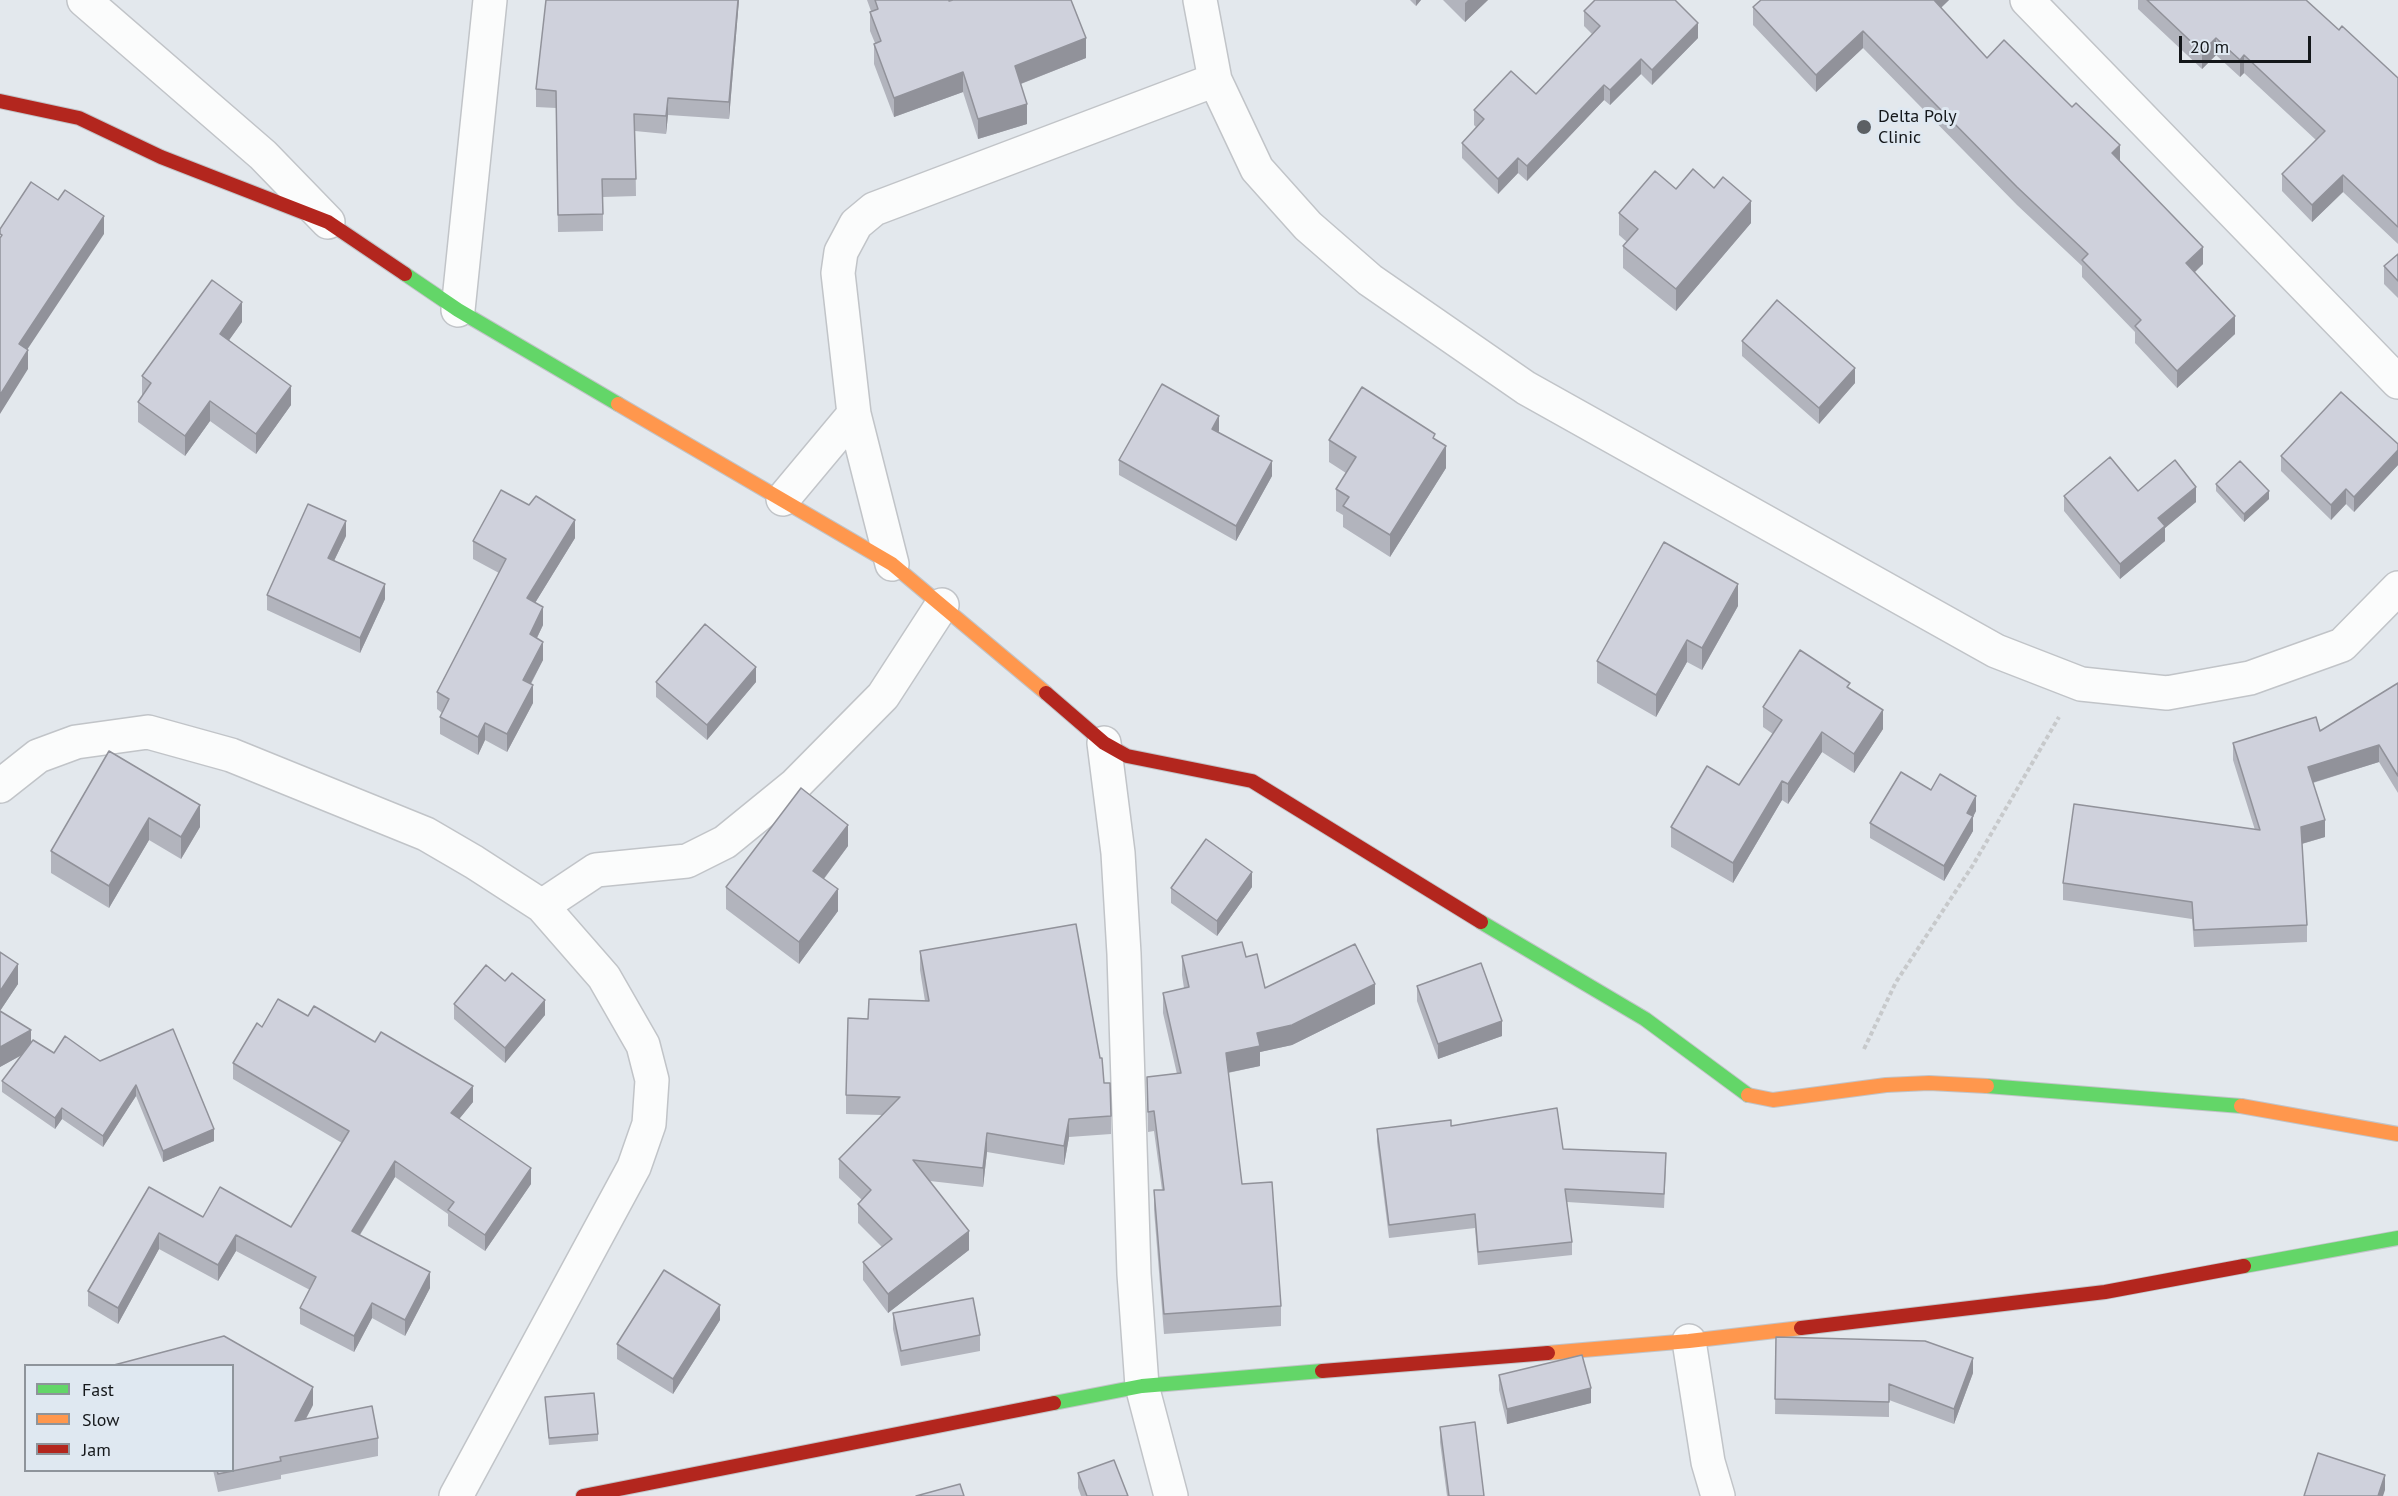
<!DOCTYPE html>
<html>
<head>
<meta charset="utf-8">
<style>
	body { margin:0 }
	#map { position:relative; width:2398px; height:1496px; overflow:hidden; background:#e3e8ed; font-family:"PT Sans",sans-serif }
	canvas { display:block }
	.legend { position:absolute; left:24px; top:1364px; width:210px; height:108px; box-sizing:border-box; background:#dfe8f1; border:2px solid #8e949b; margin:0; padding:8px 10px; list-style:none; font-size:18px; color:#14171a }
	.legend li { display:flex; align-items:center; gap:12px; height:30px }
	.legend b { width:30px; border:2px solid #8e949b }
	.scale { position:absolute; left:2179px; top:36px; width:132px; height:27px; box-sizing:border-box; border:3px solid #14171a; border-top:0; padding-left:8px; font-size:18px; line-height:21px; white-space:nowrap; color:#14171a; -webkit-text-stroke:4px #dfe8f1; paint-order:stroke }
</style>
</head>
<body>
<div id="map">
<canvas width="2398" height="1496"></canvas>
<ul class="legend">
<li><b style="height:8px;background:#63d668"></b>Fast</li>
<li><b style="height:8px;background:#ff974d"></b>Slow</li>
<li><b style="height:8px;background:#b3261e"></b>Jam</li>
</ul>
<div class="scale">20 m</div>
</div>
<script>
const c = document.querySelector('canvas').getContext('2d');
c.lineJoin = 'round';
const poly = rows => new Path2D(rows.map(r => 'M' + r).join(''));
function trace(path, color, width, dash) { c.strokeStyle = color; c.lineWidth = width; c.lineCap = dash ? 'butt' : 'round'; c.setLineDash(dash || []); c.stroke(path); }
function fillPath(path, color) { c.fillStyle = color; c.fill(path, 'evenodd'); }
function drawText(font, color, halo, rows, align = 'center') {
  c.font = font + ' "PT Sans",sans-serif'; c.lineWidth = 6; c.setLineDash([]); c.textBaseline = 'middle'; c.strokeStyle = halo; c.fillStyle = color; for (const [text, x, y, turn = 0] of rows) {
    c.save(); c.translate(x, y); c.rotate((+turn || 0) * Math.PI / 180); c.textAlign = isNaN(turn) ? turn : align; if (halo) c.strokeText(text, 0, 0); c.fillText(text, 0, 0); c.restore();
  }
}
const path = poly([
	[1864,1049,1896,982,1973,865,2059,717]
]);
const street = poly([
	[84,0,263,155,328,222],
	[1200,0,1215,80,1257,169,1308,226,1370,280,1526,388,1996,651,2081,684,2167,693,2250,678,2342,645,2398,588],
	[2027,0,2398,382],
	[458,310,490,0],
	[783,499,854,414],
	[892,564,854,414,838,273,841,252,856,224,874,209,1215,80],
	[1104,743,1118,853,1124,954,1134,1274,1142,1386,1171,1496],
	[0,786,38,756,76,742,148,732,231,755,426,834,474,862,542,906,604,977,643,1045,652,1080,649,1124,634,1167,456,1496],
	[542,906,596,870,687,861,725,842,795,785,883,696,942,605],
	[1689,1341,1708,1462,1718,1496]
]);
const fast = poly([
	[405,274,458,310,618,404],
	[1481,922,1645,1019,1748,1095],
	[1987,1086,2241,1106],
	[2244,1266,2398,1238],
	[1054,1403,1142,1386,1322,1371]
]);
const slow = poly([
	[618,404,892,564,1046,693],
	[1748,1095,1773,1100,1886,1085,1929,1083,1987,1086],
	[2241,1106,2398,1134],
	[1548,1353,1689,1341,1801,1328]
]);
const jam = poly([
	[0,101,79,118,161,157,328,222,405,274],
	[1046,693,1104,743,1127,756,1252,781,1481,922],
	[1801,1328,2105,1292,2244,1266],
	[1322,1371,1548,1353],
	[583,1496,1054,1403]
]);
const wall = poly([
	[739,0,729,119,668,115,666,134,635,131,636,196,603,197,603,231,558,232,556,108,536,107,536,89],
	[867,0,949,0,949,1,1086,58,1021,84,1027,124,978,139,963,92,894,117,874,64,874,44,875,43,870,31,870,12,871,11],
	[1410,0,1421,0,1416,6],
	[1443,0,1488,0,1465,22],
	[1761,0,1949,0,1941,8,1987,58,2120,161,2203,264,2194,272,2235,334,2177,388,2135,343,2135,332,2082,277,2082,266,2017,205,1863,48,1816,92,1753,25,1753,7],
	[2138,0,2306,0,2339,30,2398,78,2398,244,2343,192,2312,222,2282,191,2282,174,2316,140,2244,73,2240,77,2216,55,2202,69,2138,9],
	[1584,11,1698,38,1652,85,1641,74,1610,105,1604,100,1527,181,1518,173,1498,194,1462,158,1462,143,1477,128,1474,125,1474,110,1536,94,1592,34,1584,26],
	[1676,189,1751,223,1676,311,1623,268,1623,246,1627,242,1619,235,1619,213],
	[2398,254,2398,298,2384,284,2384,266],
	[242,322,229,340,291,405,256,454,210,421,185,456,138,422,138,402,142,396,142,376],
	[1742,341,1855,383,1819,424,1742,356],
	[1219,431,1219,432,1272,476,1236,541,1119,475,1119,460],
	[1329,440,1435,440,1446,468,1390,557,1343,527,1343,515,1336,511,1336,489,1346,473,1329,462],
	[2398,444,2398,465,2354,512,2346,504,2331,520,2281,471,2281,456],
	[2216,484,2269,499,2244,522,2216,491],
	[2138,491,2196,502,2165,528,2165,541,2120,579,2064,511,2064,496],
	[346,536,334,561,385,599,360,653,267,610,267,595],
	[575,538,535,603,543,625,537,638,543,660,531,684,533,703,507,752,485,740,478,755,440,734,440,717,442,713,437,709,437,692,499,573,473,559,473,541],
	[1738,606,1702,670,1687,662,1656,717,1597,683,1597,661],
	[656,682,756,682,707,740,656,697],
	[2398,683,2398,793,2379,762,2313,783,2325,837,2302,844,2307,925,2307,942,2194,947,2192,919,2063,900,2063,883,2255,830,2233,760,2233,743,2320,731],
	[1850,688,1883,729,1854,773,1822,752,1788,804,1782,800,1733,883,1671,847,1671,827,1739,785,1773,734,1763,727,1763,707],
	[109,751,200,827,181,859,149,840,109,908,51,873,51,851],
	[1931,790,1976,811,1973,816,1973,831,1944,881,1870,838,1870,823],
	[848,846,824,879,838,911,799,964,726,909,726,887],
	[1252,887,1217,936,1171,903,1171,888],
	[920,951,1104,1083,1111,1116,1111,1134,1069,1137,1064,1165,987,1152,983,1187,930,1181,969,1250,888,1313,863,1280,863,1262,882,1247,858,1223,858,1204,862,1200,839,1178,839,1159,882,1115,846,1114,846,1095,868,1019,925,1001,920,970],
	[0,952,18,984,0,1011,31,1044,54,1053,100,1061,173,1029,214,1141,163,1162,136,1096,103,1147,62,1119,55,1129,2,1092,2,1081,23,1054,0,1067],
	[1182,956,1246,957,1265,988,1375,1004,1292,1045,1260,1052,1260,1066,1228,1073,1242,1184,1281,1306,1281,1326,1164,1334,1154,1210,1154,1190,1162,1190,1154,1131,1148,1132,1147,1077,1177,1074,1163,1013,1163,993,1184,988,1182,975],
	[1417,986,1502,1036,1438,1059,1417,1001],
	[454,1004,545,1015,505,1063,454,1019],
	[308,1016,473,1102,459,1119,531,1184,485,1251,448,1226,448,1214,395,1177,360,1235,430,1288,405,1336,372,1318,354,1352,300,1324,300,1308,310,1290,236,1251,218,1281,159,1249,118,1324,88,1306,88,1291,149,1187,203,1217,291,1227,342,1143,233,1079,233,1063,262,1027],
	[1451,1126,1563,1149,1666,1166,1664,1208,1567,1202,1572,1242,1572,1255,1478,1265,1475,1228,1389,1238,1377,1142,1377,1129],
	[893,1313,980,1335,980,1351,901,1366,893,1329],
	[720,1320,673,1394,617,1359,617,1344],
	[1776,1337,1973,1373,1954,1424,1889,1400,1889,1417,1775,1414],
	[1499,1375,1591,1403,1507,1424,1499,1390],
	[545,1397,598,1434,598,1441,549,1445],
	[313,1405,306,1419,378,1438,378,1456,281,1475,281,1479,218,1492,213,1470,232,1470],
	[1440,1427,1484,1496,1447,1496,1440,1442],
	[1078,1473,1128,1496,1081,1496,1078,1488]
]);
const shadedWall = poly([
	[738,0,739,0,729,119,729,102],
	[1416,0,1421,0,1416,6],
	[1468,0,1488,0,1465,22,1465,3],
	[1932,0,1949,0,1932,16],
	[1698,23,1698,38,1652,85,1652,70],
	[1863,31,1863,48,1816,92,1816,75],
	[1086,38,1086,58,1015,86,1015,66],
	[2216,38,2216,55,2202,69,2202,52],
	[2244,55,2244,73,2240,77,2240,60],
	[1641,59,1641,74,1610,105,1610,90],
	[963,72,963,92,894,117,894,98],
	[1604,85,1604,100,1527,181,1527,166],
	[668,98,668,115,666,134,666,116],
	[1027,104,1027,124,978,139,978,119],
	[2120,145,2120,162,2112,153],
	[1518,158,1518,173,1498,194,1498,179],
	[2343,175,2343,192,2312,222,2312,205],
	[1751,201,1751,223,1676,311,1676,289],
	[104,216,104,234,19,362,19,344],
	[2203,247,2203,264,2186,281,2186,263],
	[242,302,242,322,220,353,220,334],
	[2235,316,2235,334,2177,388,2177,371],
	[28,350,28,369,0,414,0,395],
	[1855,368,1855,383,1819,424,1819,408],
	[291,386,291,405,256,454,256,434],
	[210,401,210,421,185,456,185,436],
	[1219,416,1219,431,1212,444,1212,429],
	[1446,446,1446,468,1390,557,1390,535],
	[2398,450,2398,465,2354,512,2354,497],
	[1272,461,1272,476,1236,541,1236,526],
	[2196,487,2196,502,2165,528,2165,541,2120,579,2120,564,2158,518],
	[2346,489,2346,504,2331,520,2331,505],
	[2269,491,2269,499,2244,522,2244,514],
	[575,520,575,538,527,616,527,598],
	[346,521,346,536,328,573,328,558],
	[385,584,385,599,360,653,360,638],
	[1738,584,1738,606,1702,670,1702,648],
	[543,607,543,625,530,652,530,634],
	[1687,640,1687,662,1656,717,1656,695],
	[543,642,543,660,523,698,523,680],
	[756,667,756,682,707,740,707,725],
	[533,685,533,703,507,752,507,734],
	[1883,710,1883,729,1854,773,1854,754],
	[485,723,485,740,478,755,478,737],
	[1822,732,1822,752,1788,804,1788,784],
	[2379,745,2379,762,2308,784,2308,767],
	[1782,781,1782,800,1733,883,1733,863],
	[1976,796,1976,811,1972,819,1973,816,1973,831,1944,881,1944,866,1967,813],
	[200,805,200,827,181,859,181,837],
	[149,818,149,840,109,908,109,886],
	[2325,820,2325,837,2301,844,2301,827],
	[848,825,848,846,813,893,813,871],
	[1252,872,1252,887,1217,936,1217,921],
	[838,889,838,911,799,964,799,942],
	[18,964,18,984,0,1011,0,991],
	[1375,984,1375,1004,1292,1045,1260,1052,1260,1066,1226,1073,1226,1053,1257,1033],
	[545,1000,545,1015,505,1063,505,1048],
	[1502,1021,1502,1036,1438,1059,1438,1044],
	[31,1030,31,1050,0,1067,0,1047],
	[136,1085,136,1096,103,1147,103,1136],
	[473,1086,473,1102,451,1129,451,1113],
	[62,1108,62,1119,55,1129,55,1118],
	[1069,1119,1069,1137,1064,1165,1064,1146],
	[214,1129,214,1141,163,1162,163,1151],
	[987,1133,987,1152,983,1187,983,1168],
	[395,1161,395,1177,352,1247,352,1231],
	[531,1168,531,1184,485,1251,485,1235],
	[969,1231,969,1250,888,1313,888,1294],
	[159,1233,159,1249,118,1324,118,1308],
	[236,1235,236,1251,218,1281,218,1265],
	[430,1272,430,1288,405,1336,405,1320],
	[372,1303,372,1318,354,1352,354,1336],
	[720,1305,720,1320,673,1394,673,1379],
	[1973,1358,1973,1373,1954,1424,1954,1409],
	[313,1387,313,1405,295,1439,295,1421],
	[1591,1388,1591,1403,1507,1424,1507,1409],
	[2385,1475,2385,1490,2383,1496,2378,1496]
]);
const building = poly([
	[546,0,738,0,729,102,668,98,666,116,634,114,636,179,602,179,603,214,558,215,556,91,536,89,546,0],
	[875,0,949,0,949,1,953,0,1071,0,1086,38,1015,66,1027,104,978,119,963,72,894,98,874,44,881,41,870,12,878,9,875,0],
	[1595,0,1675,0,1698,23,1652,70,1641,59,1610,90,1604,85,1527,166,1518,158,1498,179,1462,143,1484,119,1474,110,1511,71,1536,94,1600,26,1584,11,1595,0],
	[1761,0,1934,0,1987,58,2004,40,2072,107,2076,103,2120,145,2112,153,2203,247,2186,263,2235,316,2177,371,2135,326,2141,320,2082,260,2088,254,2017,187,1863,31,1816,75,1753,7,1761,0],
	[2147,0,2306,0,2339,30,2342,26,2398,78,2398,227,2343,175,2312,205,2282,174,2325,131,2244,55,2240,60,2216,38,2202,52,2147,0],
	[1693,169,1714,188,1723,177,1751,201,1676,289,1623,246,1638,229,1619,213,1655,171,1676,189,1693,169],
	[31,182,58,200,65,190,104,216,19,344,28,350,0,395,0,238,2,235,0,234,0,229,31,182],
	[2398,254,2398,281,2384,266,2398,254],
	[212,280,242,302,220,334,291,386,256,434,210,401,185,436,138,402,151,383,142,376,212,280],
	[1777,300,1855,368,1819,408,1742,341,1777,300],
	[1162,384,1219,416,1212,429,1272,461,1236,526,1119,460,1162,384],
	[1362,387,1435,434,1433,438,1446,446,1390,535,1343,506,1349,497,1336,489,1356,457,1329,440,1362,387],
	[2341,392,2398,444,2398,450,2354,497,2346,489,2331,505,2281,456,2341,392],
	[2110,457,2138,491,2175,460,2196,487,2158,518,2165,526,2120,564,2064,496,2110,457],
	[2240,461,2269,491,2244,514,2216,484,2240,461],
	[501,490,529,505,536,496,575,520,527,598,543,607,530,634,543,642,523,680,533,685,507,734,485,723,478,737,440,717,449,699,437,692,506,559,473,541,501,490],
	[308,504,346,521,328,558,385,584,360,638,267,595,308,504],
	[1664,542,1738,584,1702,648,1687,640,1656,695,1597,661,1664,542],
	[705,624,756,667,707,725,656,682,705,624],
	[1800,650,1850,683,1847,687,1883,710,1854,754,1822,732,1788,784,1782,781,1733,863,1671,827,1707,766,1739,785,1782,720,1763,707,1800,650],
	[2398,683,2398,776,2379,745,2308,767,2325,820,2301,827,2307,925,2194,930,2192,902,2063,883,2074,804,2260,830,2233,743,2316,717,2320,731,2398,683],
	[109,751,200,805,181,837,149,818,109,886,51,851,109,751],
	[1901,772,1931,790,1940,774,1976,796,1967,813,1973,816,1944,866,1870,823,1901,772],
	[801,788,848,825,813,871,838,889,799,942,726,887,801,788],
	[1206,839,1252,872,1217,921,1171,888,1206,839],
	[1076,924,1100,1058,1102,1058,1104,1083,1110,1083,1111,1116,1069,1119,1064,1146,987,1133,983,1168,913,1160,969,1231,888,1294,863,1262,892,1239,858,1204,871,1190,839,1159,900,1097,846,1095,848,1018,868,1019,869,999,929,1001,920,951,1076,924],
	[1242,942,1246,957,1257,954,1265,988,1355,944,1375,984,1292,1025,1257,1033,1260,1046,1226,1053,1242,1184,1272,1182,1281,1306,1164,1314,1154,1190,1164,1190,1154,1111,1148,1112,1147,1077,1181,1073,1163,993,1189,987,1182,956,1242,942],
	[0,952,18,964,0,991,0,952],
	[1481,963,1502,1021,1438,1044,1417,986,1481,963],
	[486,965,505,981,512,973,545,1000,505,1048,454,1004,486,965],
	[278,999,308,1016,314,1006,375,1042,381,1032,473,1086,451,1113,531,1168,485,1235,448,1210,454,1202,395,1161,352,1231,430,1272,405,1320,372,1303,354,1336,300,1308,316,1277,236,1235,218,1265,159,1233,118,1308,88,1291,149,1187,203,1217,220,1187,291,1227,349,1131,233,1063,257,1023,262,1027,278,999],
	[0,1011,31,1030,0,1047,0,1011],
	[173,1029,214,1129,163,1151,136,1085,103,1136,62,1108,55,1118,2,1081,33,1040,54,1053,65,1036,100,1061,173,1029],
	[1557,1108,1563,1149,1666,1153,1664,1194,1565,1189,1572,1242,1478,1252,1475,1214,1389,1225,1377,1129,1451,1120,1451,1126,1557,1108],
	[664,1270,720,1305,673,1379,617,1344,664,1270],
	[973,1298,980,1335,901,1351,893,1313,973,1298],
	[224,1336,313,1387,295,1421,372,1406,378,1438,280,1457,281,1461,218,1474,217,1470,232,1470,232,1365,114,1365,224,1336],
	[1776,1337,1925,1341,1973,1358,1954,1409,1889,1384,1889,1402,1775,1399,1776,1337],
	[1582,1355,1591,1388,1507,1409,1499,1375,1582,1355],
	[594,1393,598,1434,549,1438,545,1397,594,1393],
	[1475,1422,1484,1496,1449,1496,1440,1427,1475,1422],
	[2318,1453,2385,1475,2378,1496,2304,1496,2318,1453],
	[1114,1460,1128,1496,1087,1496,1078,1473,1114,1460],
	[960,1484,964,1496,916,1496,960,1484]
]);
const markers = [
	[1864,127,8,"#5c6064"]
];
const poiNames = [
	["Delta Poly",1878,117],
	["Clinic",1878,138]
];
trace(street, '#c1c4c8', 36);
trace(fast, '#c1c4c8', 16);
trace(slow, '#c1c4c8', 16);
trace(jam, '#c1c4c8', 16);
trace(path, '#c7c9cb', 4, [4.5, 3]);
trace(street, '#fbfcfc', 33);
trace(fast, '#63d668', 14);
trace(slow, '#ff974d', 14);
trace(jam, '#b3261e', 14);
fillPath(wall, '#b2b4bd');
fillPath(shadedWall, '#91929a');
fillPath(building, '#cfd1dc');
trace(building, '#91929a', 1.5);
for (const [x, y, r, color] of markers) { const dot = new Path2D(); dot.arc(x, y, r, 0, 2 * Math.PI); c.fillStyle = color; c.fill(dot); trace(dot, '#dfe8f1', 2); }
drawText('18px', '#14171a', '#dfe8f1', poiNames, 'left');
</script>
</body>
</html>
